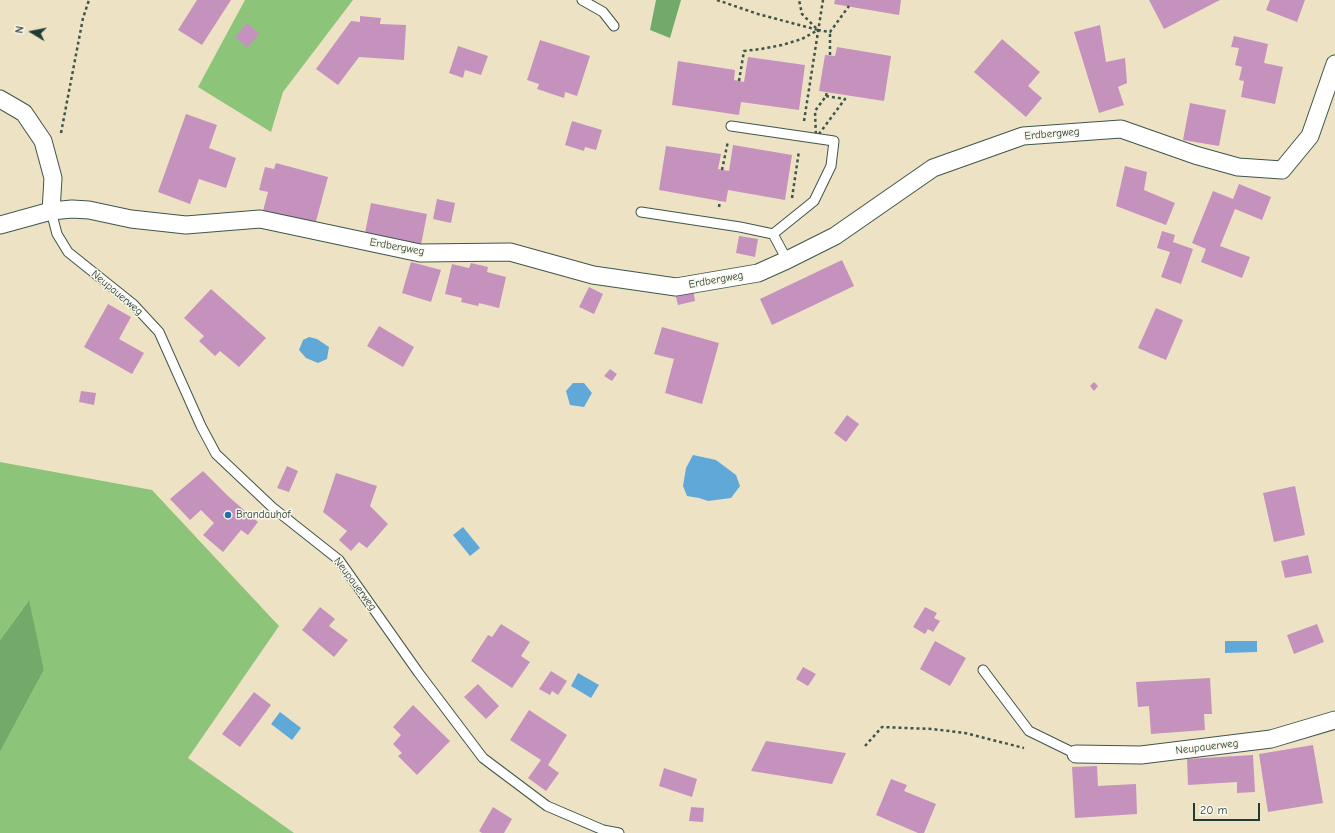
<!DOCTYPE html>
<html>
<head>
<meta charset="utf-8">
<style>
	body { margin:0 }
	#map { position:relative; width:1335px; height:833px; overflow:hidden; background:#ede3c4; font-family:"Comic Neue",sans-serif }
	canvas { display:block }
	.north { position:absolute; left:12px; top:12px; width:40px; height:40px; -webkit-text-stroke:3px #fbf7ec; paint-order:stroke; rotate:280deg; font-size:11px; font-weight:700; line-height:16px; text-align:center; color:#1f3d34 }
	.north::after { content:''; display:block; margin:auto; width:14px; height:18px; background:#1f3d34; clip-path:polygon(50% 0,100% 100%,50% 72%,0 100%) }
	.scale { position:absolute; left:1193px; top:803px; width:67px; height:18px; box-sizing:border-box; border:2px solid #1f3d34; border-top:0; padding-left:5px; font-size:12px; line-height:14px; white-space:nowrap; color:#1f3d34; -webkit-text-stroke:3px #fbf7ec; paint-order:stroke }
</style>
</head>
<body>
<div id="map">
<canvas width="1335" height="833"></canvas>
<div class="north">N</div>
<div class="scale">20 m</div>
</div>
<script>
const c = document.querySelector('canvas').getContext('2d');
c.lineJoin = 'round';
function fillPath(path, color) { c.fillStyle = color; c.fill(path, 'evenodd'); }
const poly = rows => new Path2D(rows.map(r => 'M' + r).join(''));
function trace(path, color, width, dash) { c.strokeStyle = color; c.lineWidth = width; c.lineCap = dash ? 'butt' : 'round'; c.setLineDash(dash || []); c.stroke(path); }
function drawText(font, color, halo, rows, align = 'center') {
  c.font = font + ' "Comic Neue",sans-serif'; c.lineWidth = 3; c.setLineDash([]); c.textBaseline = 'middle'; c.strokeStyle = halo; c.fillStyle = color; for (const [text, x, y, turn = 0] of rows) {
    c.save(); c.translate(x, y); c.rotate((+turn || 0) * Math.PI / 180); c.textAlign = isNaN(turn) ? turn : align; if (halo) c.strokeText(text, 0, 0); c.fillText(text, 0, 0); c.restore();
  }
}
const green = poly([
	[245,0,353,0,283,92,271,132,198,87],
	[0,462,152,490,279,626,188,758,294,833,0,833,0,752,44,670,28,601,0,640]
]);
const forest = poly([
	[656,0,681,0,670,38,650,30],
	[29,600,44,670,0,752,0,640]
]);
const water = poly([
	[309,337,317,339,329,347,327,359,318,363,306,358,299,350,303,340],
	[573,383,584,383,592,393,584,407,570,405,566,391],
	[693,455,716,460,736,475,740,486,731,498,708,501,699,498,687,496,683,486,686,468],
	[463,527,480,548,470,556,453,535],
	[1225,641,1257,641,1257,652,1225,653],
	[578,673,599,685,591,698,571,686],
	[280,712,301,728,292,740,271,724]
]);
const building = poly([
	[197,0,231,0,202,45,178,30],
	[835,0,901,0,899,15,834,4],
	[1149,0,1220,0,1164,29],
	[1270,0,1305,0,1297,22,1266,10],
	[360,16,381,18,380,24,406,25,404,60,359,57,338,85,316,69,351,21,360,22],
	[247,23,259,34,247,48,235,37],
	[1100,25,1106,62,1125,58,1127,83,1118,87,1124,105,1099,113,1074,32],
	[1234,36,1268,44,1264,63,1283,67,1275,104,1241,97,1244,81,1239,80,1242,67,1235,65,1239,48,1231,47],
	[1002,39,1040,72,1028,86,1042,98,1026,117,974,72],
	[540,40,590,56,577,96,565,92,564,98,537,89,539,84,527,80],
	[458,46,488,56,481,75,465,70,463,78,449,73],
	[837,47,891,56,884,101,819,91,825,55,835,56],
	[748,57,805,65,799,110,741,102,739,115,672,105,678,61,735,70,734,80,744,82],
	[1190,103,1226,110,1219,146,1183,140],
	[186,114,217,125,209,148,236,158,226,188,199,179,190,204,158,192],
	[572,121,602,130,596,150,585,147,584,151,565,145],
	[733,145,792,155,785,200,728,190,726,202,659,190,666,146,721,154,718,169,729,171],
	[276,163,328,177,315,225,263,211,268,192,259,190,265,167,274,169],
	[1125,166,1147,172,1144,190,1175,203,1166,225,1116,206],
	[1239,184,1271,197,1262,220,1235,209,1220,246,1250,257,1242,278,1201,262,1206,249,1192,243,1213,191,1233,199],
	[437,199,455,203,451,223,433,219],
	[371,203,427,214,421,245,365,233],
	[1162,231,1175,235,1173,242,1193,249,1181,284,1161,277,1170,252,1157,248],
	[739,236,758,239,755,257,736,253],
	[842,260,854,286,772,325,760,299],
	[411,262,441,270,431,302,402,293],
	[471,263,488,267,487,272,506,277,499,308,479,303,478,306,461,302,462,298,445,294,452,264,469,268],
	[589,287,603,294,594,314,579,307],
	[211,289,266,338,239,367,220,351,215,356,199,341,204,336,184,318],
	[693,289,695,301,678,305,675,293],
	[108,304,131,317,119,339,144,353,132,374,84,347],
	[1156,308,1183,320,1166,360,1138,348],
	[379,326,414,347,403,367,367,346],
	[662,327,719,343,702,404,665,393,674,359,654,354],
	[610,369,617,374,612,381,604,376],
	[1094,382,1098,386,1094,391,1090,386],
	[81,391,96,393,94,405,79,402],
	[847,415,859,424,846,442,834,433],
	[287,466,298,471,289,492,277,488],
	[203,471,229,497,258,522,248,535,241,530,223,552,203,535,214,523,201,510,190,520,170,499],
	[336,473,377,486,370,506,388,524,367,548,359,542,351,551,339,540,347,531,323,512],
	[1295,486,1305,535,1274,542,1263,493],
	[1308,555,1312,573,1285,578,1281,561],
	[320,607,335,619,329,626,348,640,334,657,302,630],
	[925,607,937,613,934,618,940,621,933,632,928,629,925,634,913,627],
	[501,624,530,642,521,656,530,662,512,688,471,661,488,635,492,637],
	[1317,624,1324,642,1294,654,1287,635],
	[935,641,966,658,950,686,920,669],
	[803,667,816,674,808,686,796,679],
	[551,671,567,681,558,695,552,691,550,695,539,689],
	[1210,678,1212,714,1204,714,1205,730,1151,734,1149,706,1138,707,1136,682],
	[478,684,499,706,486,719,464,697],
	[254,692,271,705,240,747,222,734],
	[413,705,450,741,417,775,398,756,402,753,393,744,401,735,393,727],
	[529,710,567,735,548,765,559,773,546,791,528,778,541,760,510,740],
	[766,741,846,753,832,784,751,771],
	[1313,745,1323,803,1268,812,1259,754],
	[1253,755,1255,792,1237,793,1237,782,1188,785,1187,759],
	[1097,766,1098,786,1136,784,1137,814,1075,818,1072,767],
	[664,768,697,779,692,797,659,786],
	[891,779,907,785,904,791,936,804,924,833,918,833,876,815],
	[493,807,512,819,504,833,482,833,479,831],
	[691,807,704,808,703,822,689,821]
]);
const path = poly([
	[717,0,758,14,818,30,802,14,799,0],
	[830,55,830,32],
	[739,81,744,51,761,49,782,45,802,39,818,30,830,32,849,6],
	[826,96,845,99,816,138,815,111,826,96],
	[826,96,827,92],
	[804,121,823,0],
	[61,133,83,18,89,0],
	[722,170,728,141],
	[792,198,799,151],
	[719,207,720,201],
	[865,746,882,727,932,729,965,733,1024,748]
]);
const lane = poly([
	[582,0,603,12,614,26],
	[731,126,834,141,831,166,814,201,773,234],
	[51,211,57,234,68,252,133,304,159,332,201,426,216,454,272,507,339,560,418,672,483,758,547,806,603,830,619,833],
	[641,212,740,227,773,234,787,260],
	[983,670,1029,731,1076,754]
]);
const street = poly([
	[0,99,24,113,43,141,53,178,51,211],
	[0,225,51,211,72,209,89,210,131,219,186,225,260,219,420,253,510,252,593,275,676,287,758,273,787,260,835,236,933,168,1023,136,1121,129,1195,155,1238,167,1282,170,1310,136,1335,64],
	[1076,754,1141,755,1271,739,1335,720]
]);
const markers = [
	[228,515,4,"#1f6fb2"]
];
const streetNames = [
	["Erdbergweg",1052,134,-5],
	["Erdbergweg",397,247,10],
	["Erdbergweg",716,280,-10],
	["Neupauerweg",117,293,40],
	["Neupauerweg",355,584,53],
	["Neupauerweg",1207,747,-7]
];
const poiNames = [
	["Brandauhof",236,515]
];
fillPath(green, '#8cc579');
fillPath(forest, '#71aa69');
fillPath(water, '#60a8d7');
fillPath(building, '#c592bd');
trace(lane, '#3e564a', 11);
trace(street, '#3e564a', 19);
trace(path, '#3e564a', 2.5, [3, 3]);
trace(lane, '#fff', 9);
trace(street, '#fff', 17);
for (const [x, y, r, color] of markers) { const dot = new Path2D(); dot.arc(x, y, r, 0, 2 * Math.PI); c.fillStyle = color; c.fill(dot); trace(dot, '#fbf7ec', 1.5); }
drawText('11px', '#1f3d34', '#fbf7ec', streetNames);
drawText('11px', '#1f3d34', '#fbf7ec', poiNames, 'left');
</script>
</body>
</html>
